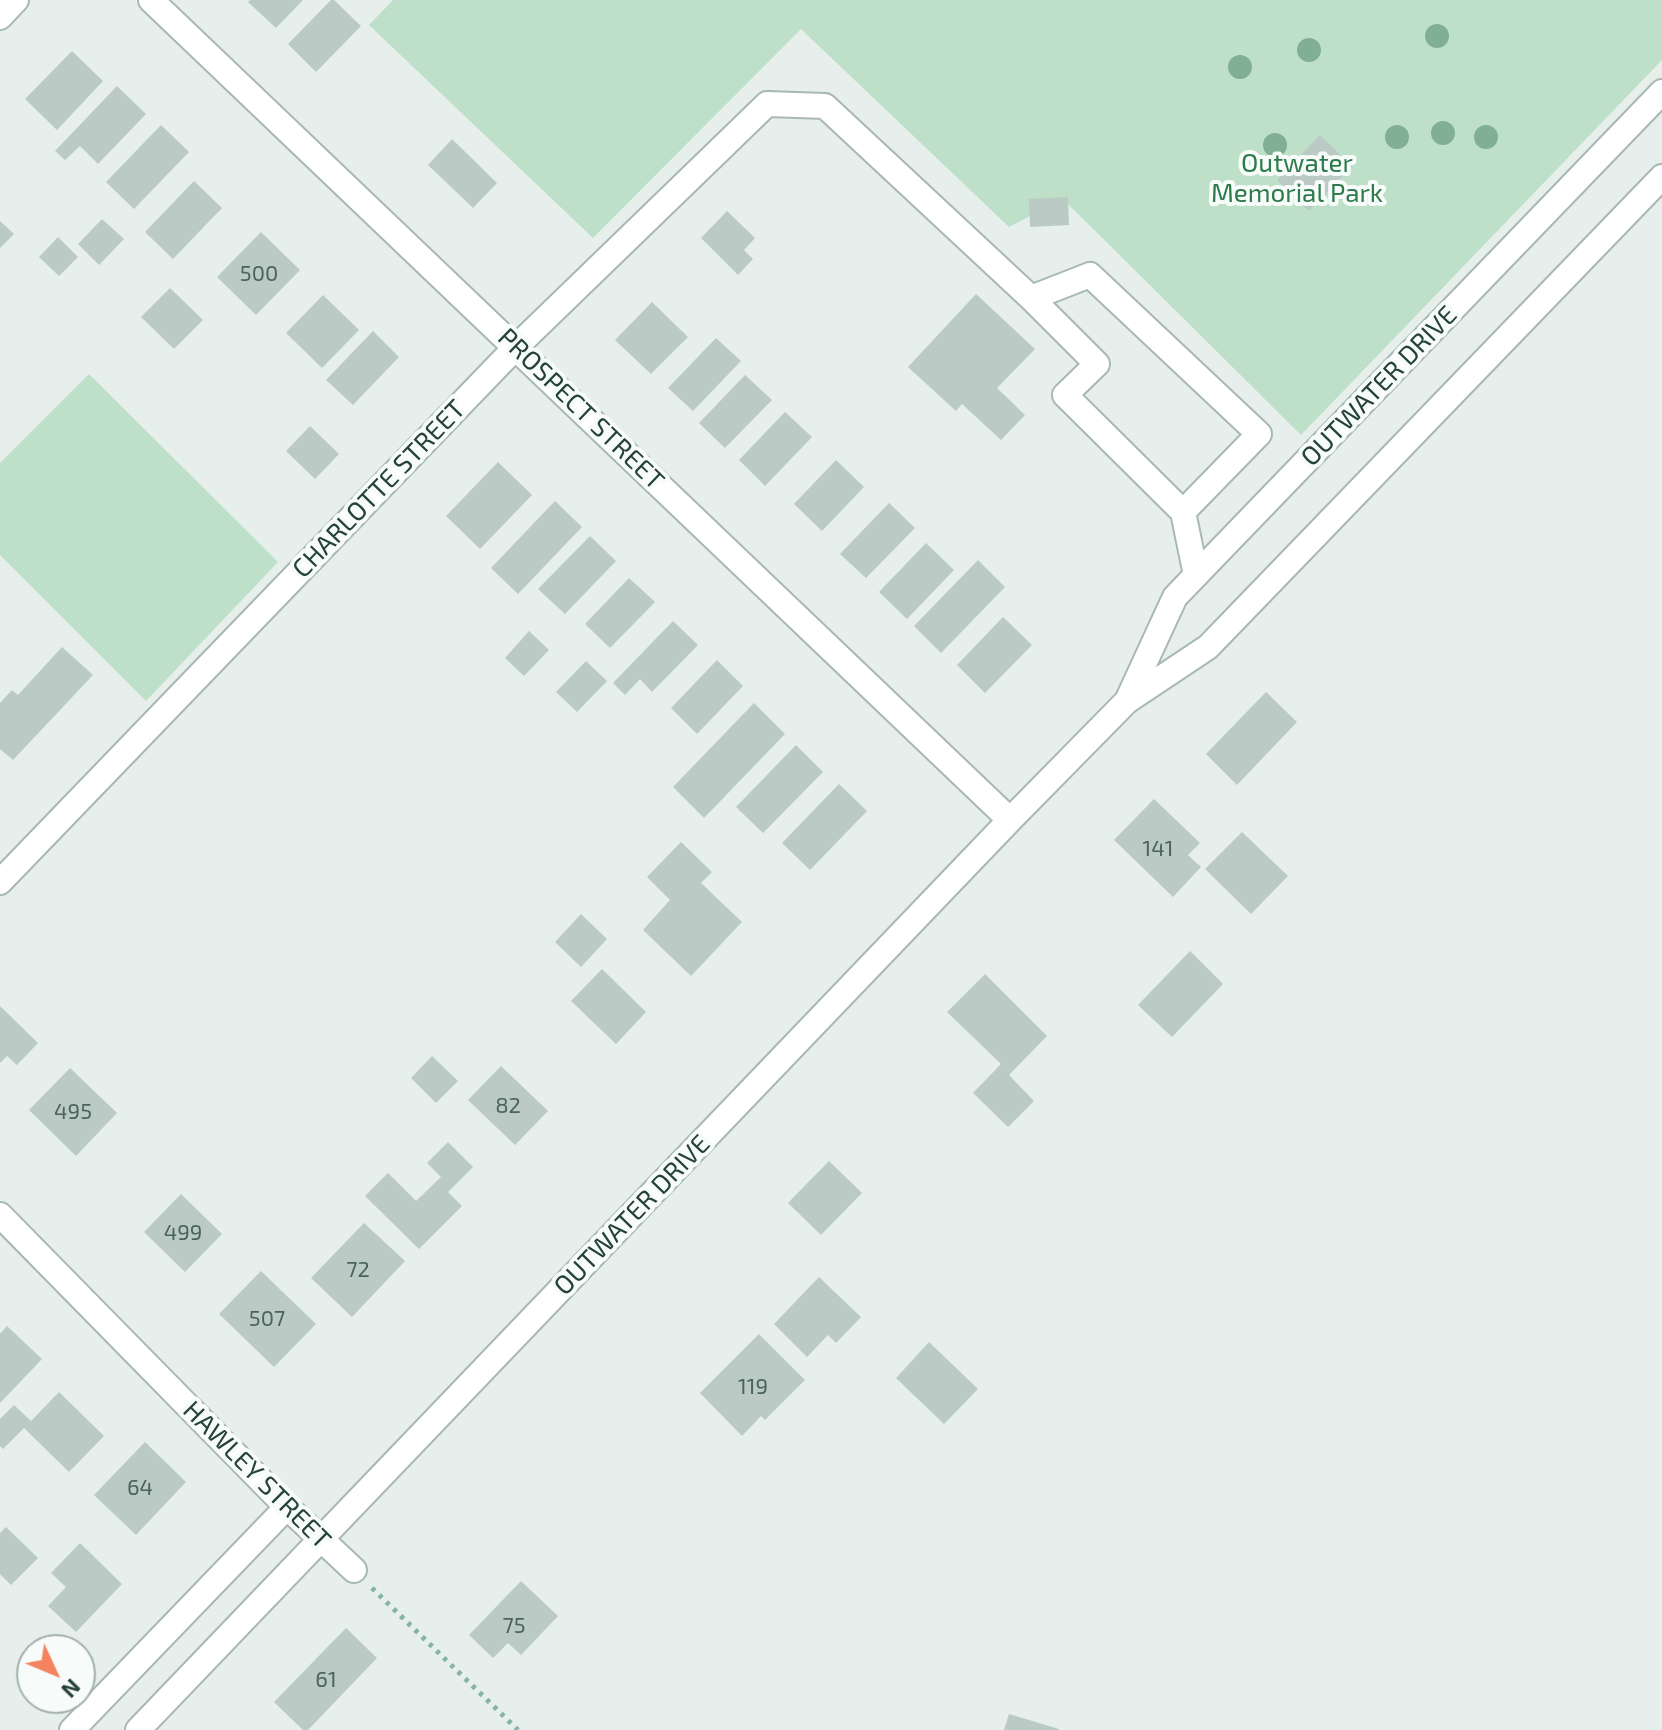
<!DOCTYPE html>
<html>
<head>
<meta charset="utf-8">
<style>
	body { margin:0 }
	#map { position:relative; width:1662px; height:1730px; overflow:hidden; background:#e6efeb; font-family:"Exo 2",sans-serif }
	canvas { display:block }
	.north { position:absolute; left:16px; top:1634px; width:80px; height:80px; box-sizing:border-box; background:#f7fbf9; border:2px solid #a3b1ad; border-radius:50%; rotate:134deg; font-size:22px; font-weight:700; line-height:32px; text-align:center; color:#24423a }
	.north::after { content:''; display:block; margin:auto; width:28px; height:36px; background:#f4845f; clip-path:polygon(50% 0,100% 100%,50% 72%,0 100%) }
</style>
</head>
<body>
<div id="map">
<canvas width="1662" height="1730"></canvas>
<div class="north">N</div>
</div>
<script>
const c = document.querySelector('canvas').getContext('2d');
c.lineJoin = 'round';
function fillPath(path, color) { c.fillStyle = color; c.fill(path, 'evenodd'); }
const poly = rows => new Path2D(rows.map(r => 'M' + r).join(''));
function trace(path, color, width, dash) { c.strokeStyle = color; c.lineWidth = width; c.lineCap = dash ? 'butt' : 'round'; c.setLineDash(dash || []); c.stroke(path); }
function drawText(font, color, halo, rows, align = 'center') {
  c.font = font + ' "Exo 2",sans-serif'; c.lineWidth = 8; c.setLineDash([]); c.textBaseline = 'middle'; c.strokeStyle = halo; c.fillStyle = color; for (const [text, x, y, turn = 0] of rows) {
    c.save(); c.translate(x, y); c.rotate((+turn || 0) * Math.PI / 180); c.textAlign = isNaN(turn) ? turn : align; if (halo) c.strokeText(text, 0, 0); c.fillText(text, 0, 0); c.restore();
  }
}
const green = poly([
	[393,0,1662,0,1662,60,1301,435,1063,199,1009,227,801,29,593,238,369,25],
	[89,374,278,562,146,701,0,555,0,463]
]);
const building = poly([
	[250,0,303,0,276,28,248,2],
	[331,0,334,0,361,26,316,72,288,44],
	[72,51,103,81,57,130,25,99],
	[117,86,146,114,98,164,80,146,65,160,55,151],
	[161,125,189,152,134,209,106,182],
	[1320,135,1352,166,1309,211,1277,180],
	[452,139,497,183,473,208,428,165],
	[194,181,222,208,173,259,145,232],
	[1068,197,1069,225,1030,227,1029,199],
	[727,211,755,238,744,250,753,259,738,275,701,238],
	[102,219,124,239,99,265,78,244],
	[0,221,14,234,0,248],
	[261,232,300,270,256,315,217,277],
	[58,237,78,257,59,276,39,257],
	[170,288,203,320,174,349,141,317],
	[976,294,1035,349,997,388,1025,415,1001,440,962,404,956,411,908,367],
	[323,295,359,330,322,368,286,333],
	[652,302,688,337,651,374,615,340],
	[373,331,399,357,353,405,326,380],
	[716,338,741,361,693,411,668,388],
	[745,375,772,400,725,448,699,423],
	[785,412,812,437,765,486,739,460],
	[310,426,339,454,315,479,286,451],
	[836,460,864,487,822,531,794,504],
	[498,462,532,495,480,549,446,516],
	[555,501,582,527,518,594,491,568],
	[889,503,915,528,866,578,840,554],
	[590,536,616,561,565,614,538,589],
	[926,543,954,570,907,619,879,592],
	[978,560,1005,587,941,653,914,626],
	[629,578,655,602,610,648,585,624],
	[1003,617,1032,645,985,693,957,665],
	[673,621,698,645,652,692,640,679,625,695,613,683],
	[529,631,549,650,524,676,505,658],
	[62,647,93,675,13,760,0,749,0,703,12,690,18,695],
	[717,660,743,686,697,734,671,708],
	[586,661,607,681,577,712,556,692],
	[1266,692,1297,722,1237,785,1206,754],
	[754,703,785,734,704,818,673,787],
	[796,745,823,772,763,833,736,807],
	[839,784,867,811,810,870,782,843],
	[1154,799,1200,843,1188,855,1201,867,1173,897,1114,840],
	[1242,832,1288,876,1251,914,1205,869],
	[681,842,712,872,701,883,742,922,691,976,643,930,670,900,647,877],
	[581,914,607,939,581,967,555,942],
	[1190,951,1223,984,1172,1037,1138,1005],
	[602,969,646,1012,616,1044,571,1001],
	[985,974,1047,1036,1009,1075,1034,1101,1008,1127,973,1093,1001,1064,947,1012],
	[0,1006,38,1043,17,1065,7,1056,0,1063],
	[432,1056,458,1081,436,1103,411,1078],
	[501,1066,548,1111,515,1145,468,1100],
	[70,1068,117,1113,76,1156,29,1110],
	[448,1142,473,1167,448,1192,462,1206,419,1249,365,1196,388,1173,416,1201,441,1177,427,1163],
	[829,1161,862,1193,821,1235,788,1203],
	[181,1194,222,1234,185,1272,144,1232],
	[364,1223,405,1261,352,1317,311,1278],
	[261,1271,316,1324,274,1367,219,1314],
	[819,1277,861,1317,836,1343,828,1335,807,1357,774,1324],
	[7,1326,42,1359,0,1403,0,1334],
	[759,1334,805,1380,765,1420,761,1416,742,1436,700,1393],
	[929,1342,978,1389,944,1424,896,1378],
	[59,1392,104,1436,69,1472,24,1428,3,1449,0,1446,0,1419,14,1405,31,1421],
	[145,1442,186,1482,136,1535,94,1495],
	[6,1527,38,1558,11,1585,0,1574,0,1533],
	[80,1543,122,1584,76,1632,48,1606,66,1587,51,1573],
	[521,1581,558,1616,521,1655,508,1643,493,1658,469,1635],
	[346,1628,377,1658,308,1730,303,1730,274,1702],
	[1009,1714,1059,1729,1059,1730,1004,1730]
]);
const path = poly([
	[372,1588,518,1730]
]);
const minor = poly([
	[151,0,1010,820],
	[0,17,16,0],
	[1183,512,1196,575],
	[1127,701,1175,597,1662,92],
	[0,882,516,347,767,104,825,106,1031,298,1090,275,1259,434,1183,512,1065,395,1097,364,1031,298],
	[0,1215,287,1507,354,1570],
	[72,1730,287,1507],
	[138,1730,1010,820,1127,701,1208,647,1662,177]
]);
const trees = [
	[1437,36],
	[1309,50],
	[1240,67],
	[1443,133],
	[1397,137],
	[1486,137],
	[1275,145]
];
const numberNames = [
	["500",259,274],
	["141",1158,849],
	["82",508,1106],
	["495",73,1112],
	["499",183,1233],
	["72",358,1270],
	["507",267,1319],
	["119",753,1387],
	["64",140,1488],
	["75",514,1626],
	["61",326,1680]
];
const parkNames = [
	["Outwater",1297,163],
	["Memorial Park",1297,193]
];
const streetNames = [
	["OUTWATER DRIVE",1379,386,-46],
	["PROSPECT STREET",581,409,44],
	["CHARLOTTE STREET",379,489,-46],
	["OUTWATER DRIVE",632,1215,-46],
	["HAWLEY STREET",257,1475,45]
];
fillPath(green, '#bfe0c8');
fillPath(building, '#bbcac4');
trace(minor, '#a8b8b2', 28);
trace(path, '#86b3a5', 5, [4, 6]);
trace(minor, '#fff', 24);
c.fillStyle = '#80af93';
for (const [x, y] of trees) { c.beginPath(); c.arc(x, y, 12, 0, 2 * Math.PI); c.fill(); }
drawText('22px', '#4a645c', null, numberNames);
drawText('26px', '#2d7a4b', '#f7fbf9', parkNames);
drawText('26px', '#24423a', '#f7fbf9', streetNames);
</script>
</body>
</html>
